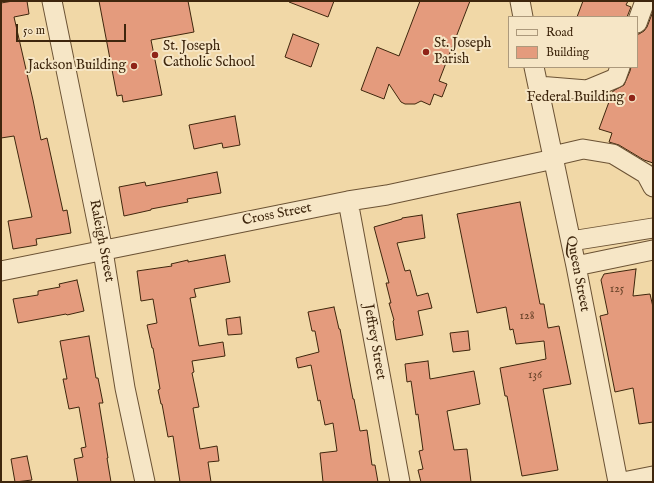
<!DOCTYPE html>
<html>
<head>
<meta charset="utf-8">
<style>
	body { margin:0 }
	#map { position:relative; width:654px; height:483px; overflow:hidden; background:#f1d8a7; font-family:"IM FELL English",serif }
	canvas { display:block }
	.frame { position:absolute; inset:0; border:2px solid #3e260d; pointer-events:none }
	.legend { position:absolute; left:508px; top:16px; width:130px; height:52px; box-sizing:border-box; background:#f6e6c6; border:1px solid #ac997c; margin:0; padding:5px 7px; list-style:none; font-size:12px; color:#3e260d }
	.legend li { display:flex; align-items:center; gap:8px; height:20px }
	.legend b { width:20px; border:1px solid #ac997c }
	.scale { position:absolute; left:16px; top:24px; width:110px; height:18px; box-sizing:border-box; border:2px solid #3e260d; border-top:0; padding-left:5px; font-size:12px; line-height:14px; white-space:nowrap; color:#3e260d; -webkit-text-stroke:3px #f6e6c6; paint-order:stroke }
</style>
</head>
<body>
<div id="map">
<canvas width="654" height="483"></canvas>
<div class="frame"></div>
<ul class="legend">
<li><b style="height:5px;background:#f6e6c6"></b>Road</li>
<li><b style="height:11px;background:#e49b7d"></b>Building</li>
</ul>
<div class="scale">50 m</div>
</div>
<script>
const c = document.querySelector('canvas').getContext('2d');
c.lineJoin = 'round';
function fillPath(path, color) { c.fillStyle = color; c.fill(path, 'evenodd'); }
const poly = rows => new Path2D(rows.map(r => 'M' + r).join(''));
function trace(path, color, width, dash) { c.strokeStyle = color; c.lineWidth = width; c.lineCap = dash ? 'butt' : 'round'; c.setLineDash(dash || []); c.stroke(path); }
function drawText(font, color, halo, rows, align = 'center') {
  c.font = font + ' "IM FELL English",serif'; c.lineWidth = 4; c.setLineDash([]); c.textBaseline = 'middle'; c.strokeStyle = halo; c.fillStyle = color; for (const [text, x, y, turn = 0] of rows) {
    c.save(); c.translate(x, y); c.rotate((+turn || 0) * Math.PI / 180); c.textAlign = isNaN(turn) ? turn : align; if (halo) c.strokeText(text, 0, 0); c.fillText(text, 0, 0); c.restore();
  }
}
const building = poly([
	[13,1,27,1,29,14,14,17,33,100,41,140,47,138,63,211,67,210,71,233,36,239,37,245,13,249,8,221,32,217,14,136,1,138,1,3,13,1],
	[99,1,188,1,194,32,151,40,162,95,123,102,122,95,117,96,99,1],
	[289,1,334,1,328,17,289,2,289,1],
	[420,1,470,1,439,81,447,84,442,97,434,94,430,105,421,101,415,104,405,104,401,102,389,84,384,99,361,90,377,47,399,56,420,1],
	[583,1,628,1,626,5,631,7,627,17,577,17,583,1],
	[652,14,653,14,653,163,644,160,619,145,609,142,612,133,599,129,613,91,624,85,630,71,631,67,637,67,637,34,639,34,644,31,647,27,652,14],
	[293,34,319,44,311,67,285,57,293,34],
	[235,116,240,145,223,148,222,143,194,149,189,125,235,116],
	[217,172,221,193,187,199,188,202,151,209,151,210,124,216,119,187,145,182,146,186,217,172],
	[520,202,540,304,544,304,548,328,559,326,571,384,543,389,558,470,522,476,507,396,505,396,500,368,546,359,544,341,516,344,513,329,510,330,506,307,477,313,457,214,520,202],
	[422,215,425,238,397,243,405,271,410,270,417,296,428,293,432,308,418,311,423,335,396,340,393,321,394,320,389,303,391,303,386,283,389,283,374,227,402,219,402,218,422,215],
	[225,255,230,282,194,289,196,297,190,298,199,346,223,342,225,356,192,361,194,372,192,373,199,407,193,408,200,449,217,446,219,461,208,462,211,482,180,482,173,436,168,437,162,404,161,404,158,390,160,389,153,348,152,348,147,325,157,323,153,299,141,301,137,271,172,266,171,264,188,260,188,262,225,255],
	[636,269,633,296,650,294,653,307,653,422,639,424,633,388,615,392,600,316,608,314,601,280,604,274,636,269],
	[77,280,84,311,67,315,66,314,18,323,13,299,38,295,38,291,60,287,59,284,77,280],
	[334,307,339,329,340,329,353,399,354,399,360,431,367,430,372,465,375,465,378,482,323,482,320,453,337,451,333,423,325,425,320,400,318,401,311,365,298,368,296,358,319,352,315,331,312,331,308,312,334,307],
	[240,317,242,334,228,335,226,319,240,317],
	[468,331,470,350,453,352,450,333,468,331],
	[89,336,96,378,98,378,103,403,99,403,108,458,107,458,111,482,78,482,74,459,83,457,81,448,86,447,79,407,69,409,63,379,67,379,60,341,89,336],
	[428,361,430,379,474,371,480,404,447,411,454,450,467,449,471,482,421,482,418,470,423,469,419,451,423,450,418,414,416,415,411,381,407,382,405,364,428,361],
	[27,456,32,480,15,482,11,459,27,456]
]);
const minor = poly([
	[52,1,103,251,125,388,145,482],
	[520,1,523,17],
	[637,23,645,1],
	[534,67,576,266,618,482],
	[538,86,587,90,616,78,620,67],
	[553,156,583,149,613,154,646,174,653,187],
	[348,201,400,482],
	[571,241,653,228],
	[576,266,653,250],
	[1,271,348,201,387,195,554,159],
	[623,482,653,476]
]);
const markers = [
	[426,52,4,"#8f2418"],
	[155,55,4,"#8f2418"],
	[134,66,4,"#8f2418"],
	[632,98,4,"#8f2418"]
];
const numberNames = [
	["125",617,290],
	["128",527,317],
	["136",535,376]
];
const poiNames = [
	["St. Joseph",434,44],
	["Parish",434,60],
	["St. Joseph",163,47],
	["Catholic School",163,63],
	["Jackson Building",126,66,"right"],
	["Federal Building",624,98,"right"]
];
const streetNames = [
	["Cross Street",277,215,-11],
	["Raleigh Street",101,241,79],
	["Queen Street",577,274,79],
	["Jeffrey Street",374,342,80]
];
fillPath(building, '#e49b7d');
trace(building, '#3e260d', 1);
trace(minor, '#6b5234', 21);
trace(minor, '#f6e6c6', 19);
for (const [x, y, r, color] of markers) { const dot = new Path2D(); dot.arc(x, y, r, 0, 2 * Math.PI); c.fillStyle = color; c.fill(dot); trace(dot, '#f6e6c6', 1.5); }
drawText('12px', '#684329', null, numberNames);
drawText('14px', '#3e260d', '#f6e6c6', poiNames, 'left');
drawText('14px', '#3e260d', '#f6e6c6', streetNames);
</script>
</body>
</html>
